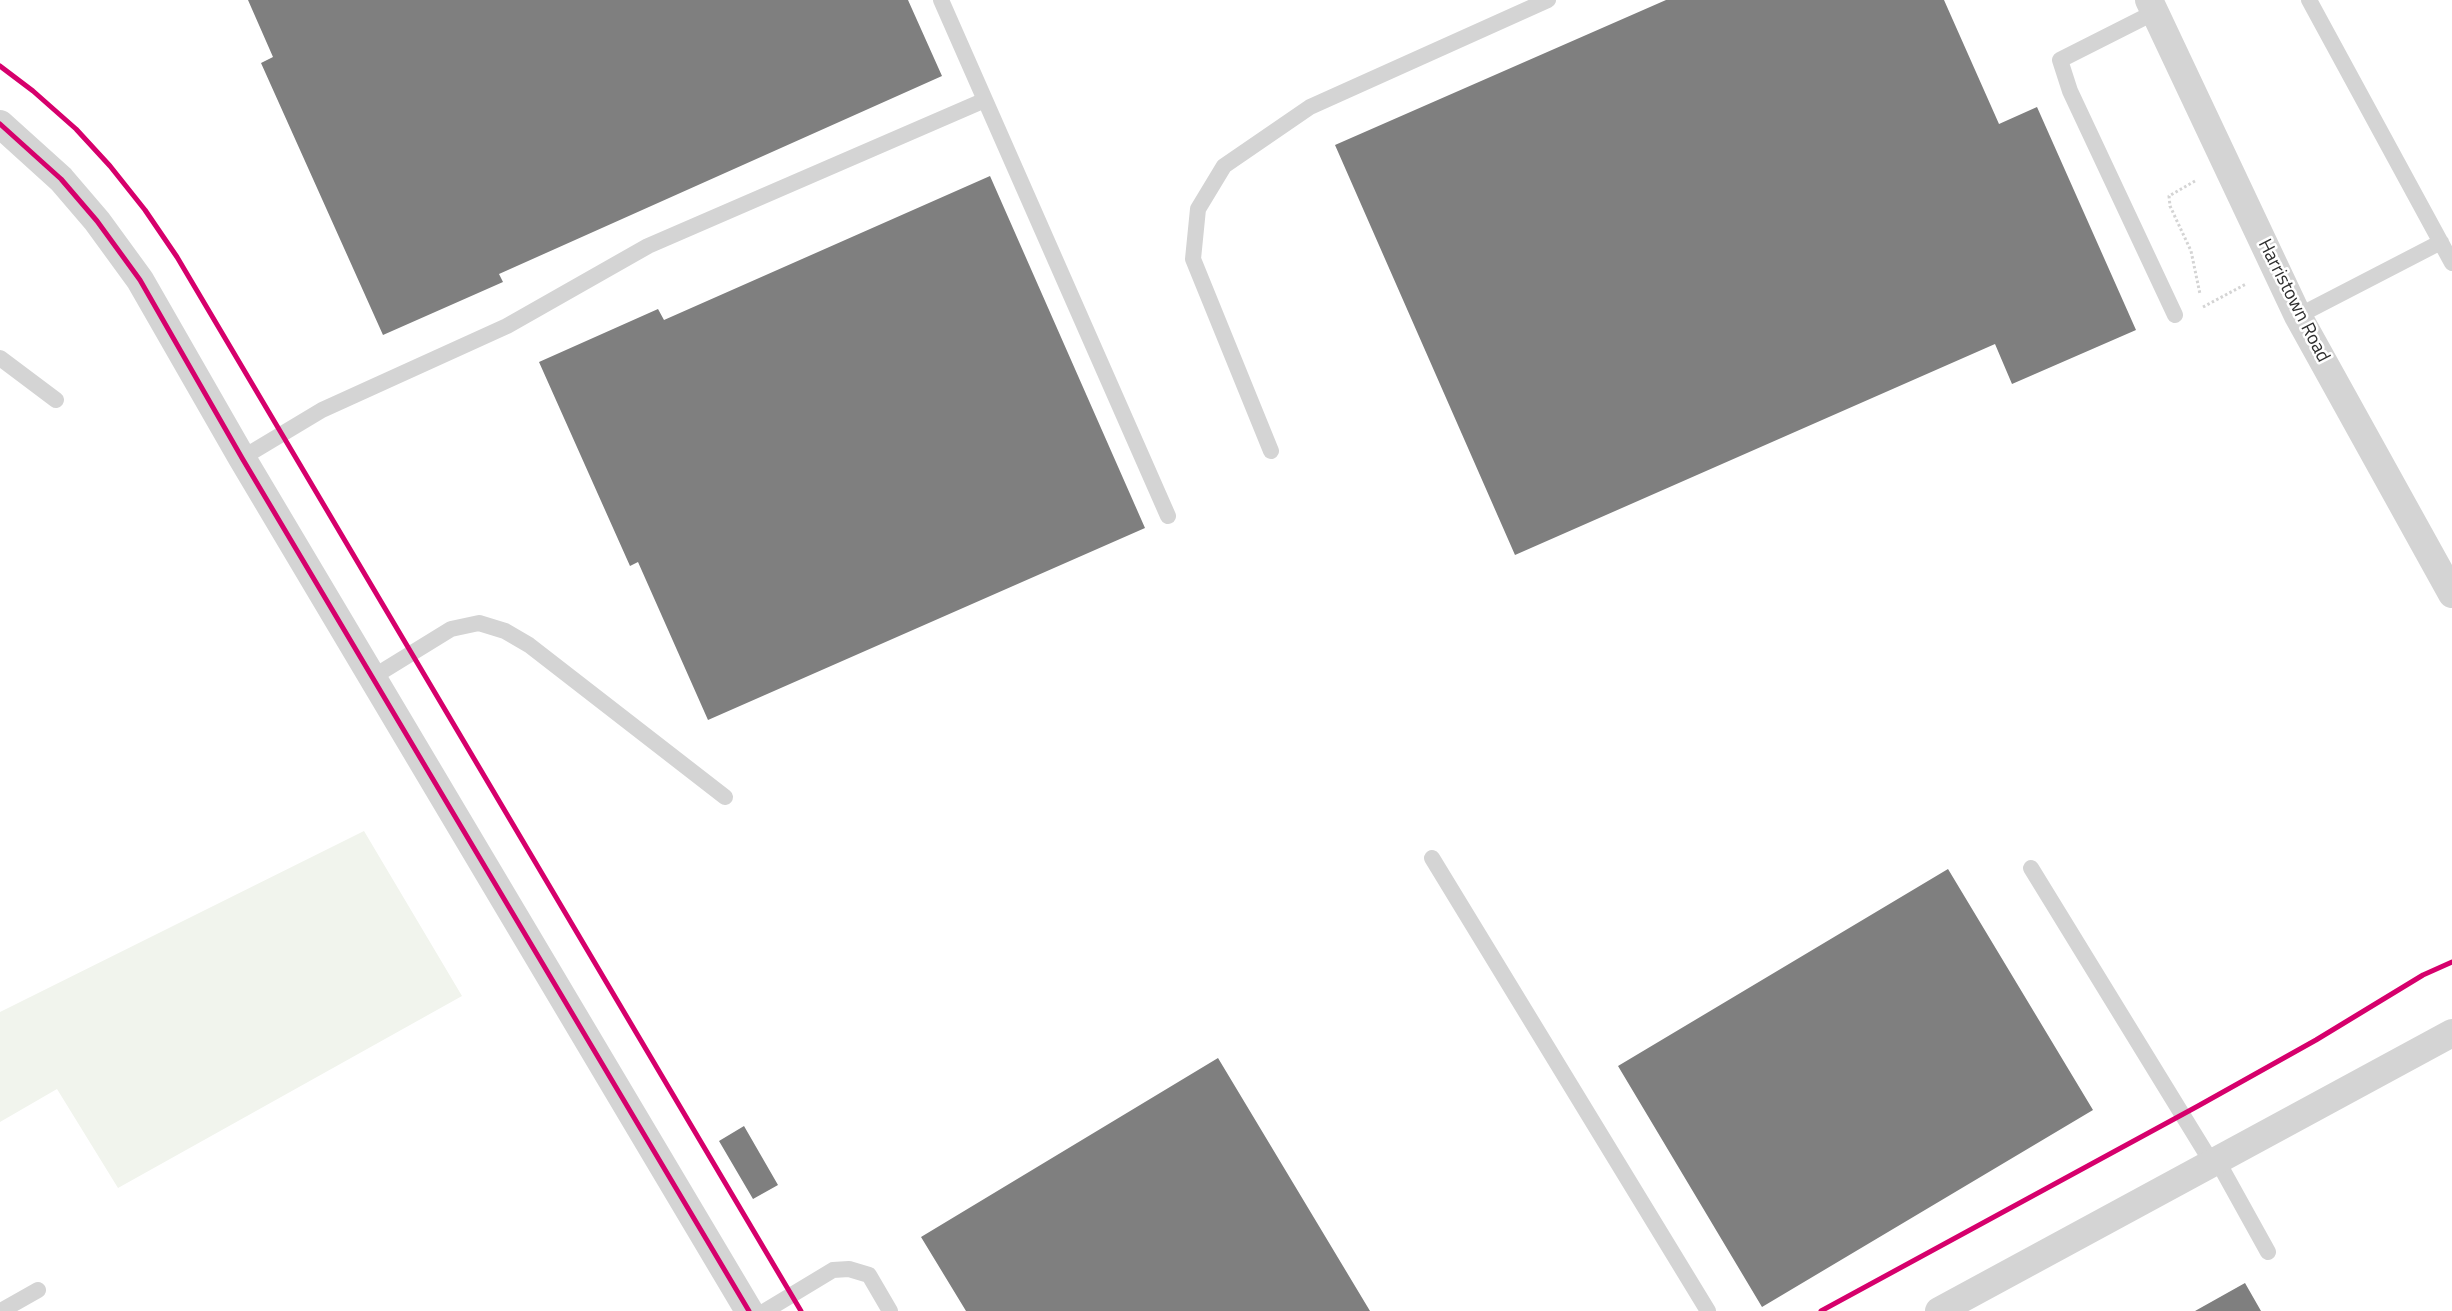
<!DOCTYPE html>
<html>
<head>
<meta charset="utf-8">
<style>
	body { margin:0 }
	canvas { display:block; background:#fff }
</style>
</head>
<body>
<canvas width="2452" height="1311"></canvas>
<script>
const c = document.querySelector('canvas').getContext('2d');
c.lineJoin = 'round';
function fillPath(path, color) { c.fillStyle = color; c.fill(path, 'evenodd'); }
const poly = rows => new Path2D(rows.map(r => 'M' + r).join(''));
function trace(path, color, width, dash) { c.strokeStyle = color; c.lineWidth = width; c.lineCap = dash ? 'butt' : 'round'; c.setLineDash(dash || []); c.stroke(path); }
function drawText(font, color, halo, rows, align = 'center') {
  c.font = font + ' "Titillium Web",sans-serif'; c.lineWidth = 5; c.setLineDash([]); c.textBaseline = 'middle'; c.strokeStyle = halo; c.fillStyle = color; for (const [text, x, y, turn = 0] of rows) {
    c.save(); c.translate(x, y); c.rotate((+turn || 0) * Math.PI / 180); c.textAlign = isNaN(turn) ? turn : align; if (halo) c.strokeText(text, 0, 0); c.fillText(text, 0, 0); c.restore();
  }
}
const green = poly([
	[364,831,462,996,118,1188,57,1089,0,1122,0,1012]
]);
const building = poly([
	[248,0,908,0,942,76,499,274,503,282,383,335,261,63,273,57],
	[1666,0,1944,0,1999,124,2037,107,2136,330,2012,384,1995,344,1515,555,1335,145],
	[990,176,1145,528,708,720,638,562,630,566,539,362,658,309,664,320],
	[1948,869,2093,1110,1762,1307,1618,1066],
	[1218,1058,1370,1311,966,1311,921,1237],
	[744,1126,778,1185,753,1199,719,1141],
	[2245,1283,2261,1311,2195,1311]
]);
const path = poly([
	[2195,181,2169,196,2170,206,2191,251,2200,294],
	[2203,307,2246,284]
]);
const service = poly([
	[941,0,985,100],
	[2309,0,2452,263],
	[2155,12,2060,60,2070,91,2175,315],
	[2298,316,2441,242],
	[0,358,56,400],
	[1271,451,1193,259,1198,209,1224,166,1310,107,1548,0],
	[242,458,322,410,507,326,648,246,985,100,1168,516],
	[373,677,451,629,479,623,505,631,529,645,725,797],
	[1432,858,1708,1311],
	[2031,868,2212,1163],
	[2217,1160,2268,1252],
	[1,1311,38,1290],
	[765,1311,833,1270,849,1269,869,1275,890,1311]
]);
const minor = poly([
	[2149,0,2298,316,2452,594],
	[0,124,61,179,97,221,140,280,242,458,749,1311],
	[1939,1311,2452,1033]
]);
const cycleway = poly([
	[0,66,33,91,76,129,110,166,145,210,177,257,801,1311],
	[0,124,61,179,97,221,140,280,242,458,749,1311],
	[1821,1311,2198,1106,2316,1040,2423,975,2452,962]
]);
const streetNames = [
	["Harristown Road",2293,301,63]
];
fillPath(green, '#f1f4ed');
fillPath(building, '#7f7f7f');
trace(path, '#d4d4d4', 3, [2.5, 2.5]);
trace(service, '#d4d4d4', 16);
trace(minor, '#d4d4d4', 28);
trace(cycleway, '#d6006c', 5);
drawText('19px', '#2f2f2f', '#fff', streetNames);
</script>
</body>
</html>
